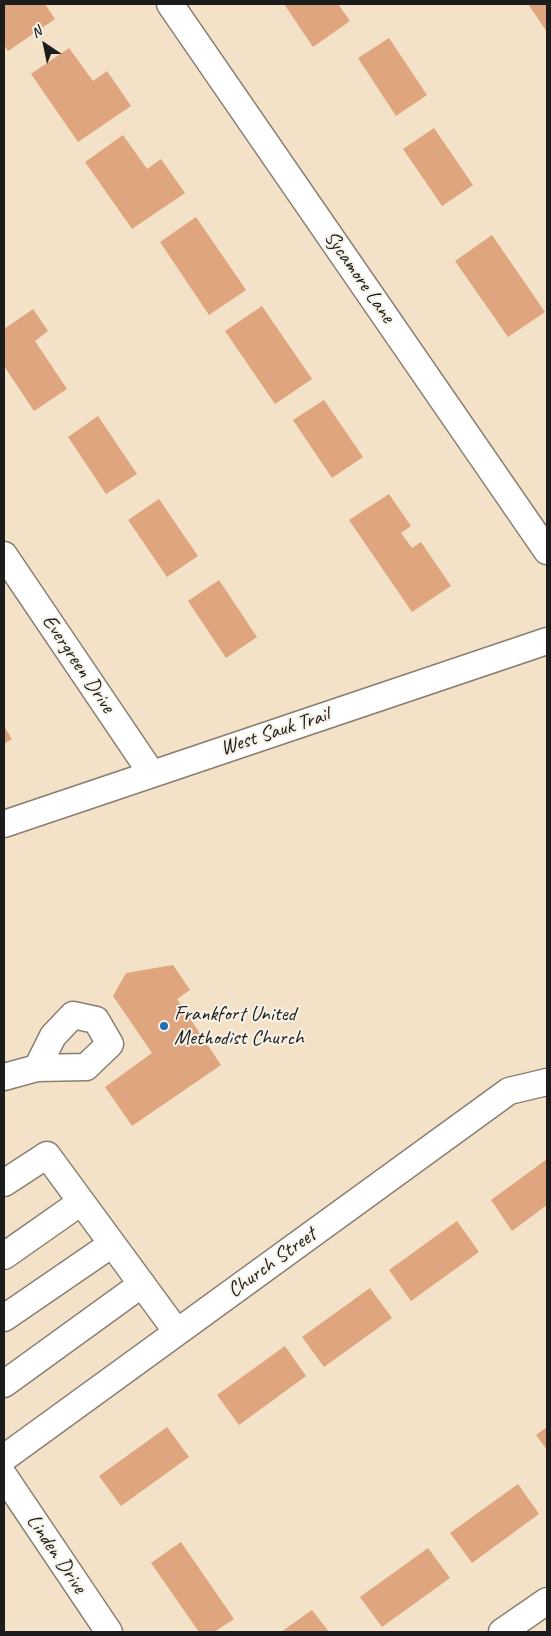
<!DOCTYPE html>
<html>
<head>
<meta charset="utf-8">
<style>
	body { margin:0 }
	#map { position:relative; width:551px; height:1636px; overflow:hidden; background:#f4e2c8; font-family:Caveat,sans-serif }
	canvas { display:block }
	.frame { position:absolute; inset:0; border:5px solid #1c1c1c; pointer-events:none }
	.north { position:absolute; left:20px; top:20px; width:50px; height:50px; -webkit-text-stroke:4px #f7f3e8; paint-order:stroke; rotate:326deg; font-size:14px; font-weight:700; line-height:20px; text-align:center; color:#1c1c1c }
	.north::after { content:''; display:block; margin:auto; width:18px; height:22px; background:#1c1c1c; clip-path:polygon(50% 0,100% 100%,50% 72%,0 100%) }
</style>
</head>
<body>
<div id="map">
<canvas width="551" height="1636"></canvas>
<div class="frame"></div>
<div class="north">N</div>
</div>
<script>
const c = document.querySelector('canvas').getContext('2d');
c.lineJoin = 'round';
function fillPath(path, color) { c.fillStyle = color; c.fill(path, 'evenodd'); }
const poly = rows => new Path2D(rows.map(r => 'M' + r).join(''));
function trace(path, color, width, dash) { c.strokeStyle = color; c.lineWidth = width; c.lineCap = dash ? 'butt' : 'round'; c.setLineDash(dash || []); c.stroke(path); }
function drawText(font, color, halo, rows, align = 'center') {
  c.font = font + ' Caveat,sans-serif'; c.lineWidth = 4; c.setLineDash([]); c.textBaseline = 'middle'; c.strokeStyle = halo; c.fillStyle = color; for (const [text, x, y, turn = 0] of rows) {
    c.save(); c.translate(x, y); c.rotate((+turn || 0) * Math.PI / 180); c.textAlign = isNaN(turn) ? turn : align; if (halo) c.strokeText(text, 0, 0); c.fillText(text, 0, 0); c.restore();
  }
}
const building = poly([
	[4,4,45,4,55,19,8,51,4,45],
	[284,4,338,4,350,21,313,47],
	[528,4,547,4,547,32],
	[389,38,427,95,396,116,358,58],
	[69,48,93,81,107,71,131,106,78,142,31,74],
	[434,128,473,185,442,206,403,149],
	[123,135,147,169,161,159,185,193,132,229,85,162],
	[196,217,246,290,209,315,160,242],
	[492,235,545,312,508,337,455,261],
	[262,306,312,379,275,404,225,331],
	[33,309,48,331,35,341,67,389,34,411,4,366,4,329],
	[324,400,363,457,332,478,293,420],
	[98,416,137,474,106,494,68,437],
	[389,494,411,526,401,533,412,548,421,542,451,586,412,612,349,520],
	[159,499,198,556,167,577,128,520],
	[219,580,257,637,226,658,188,601],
	[4,726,12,739,4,744],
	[173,965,190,990,177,999,221,1065,132,1126,105,1087,152,1053,113,996,126,973],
	[547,1159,547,1205,512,1231,491,1200],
	[457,1221,479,1252,411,1301,389,1270],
	[370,1288,392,1318,324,1367,302,1337],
	[285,1346,306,1376,239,1425,217,1395],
	[167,1427,189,1457,121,1506,99,1476],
	[547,1427,547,1450,536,1435],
	[518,1484,539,1514,472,1563,450,1533],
	[181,1542,234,1619,214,1632,199,1632,151,1563],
	[428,1548,450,1578,382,1627,360,1597],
	[312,1610,329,1632,281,1632]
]);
const minor = poly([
	[170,4,547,551],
	[4,555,152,774],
	[4,824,547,641],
	[4,1077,37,1068,86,1067,110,1044,96,1020,73,1015,53,1036,37,1068],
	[4,1183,47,1155,177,1332],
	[4,1256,81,1202],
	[4,1318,112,1244],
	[4,1384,142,1284],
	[4,1458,509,1091,547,1082],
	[4,1476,109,1632],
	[502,1632,547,1601]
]);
const markers = [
	[164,1026,5,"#1f6fb2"]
];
const streetNames = [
	["Sycamore Lane",359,277,55],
	["Evergreen Drive",78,664,56],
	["West Sauk Trail",275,732,-18],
	["Church Street",272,1263,-36],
	["Linden Drive",56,1554,56]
];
const poiNames = [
	["Frankfort United",174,1014],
	["Methodist Church",174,1038]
];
fillPath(building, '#dfa57e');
trace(minor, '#887f72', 29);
trace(minor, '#fff', 26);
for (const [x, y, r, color] of markers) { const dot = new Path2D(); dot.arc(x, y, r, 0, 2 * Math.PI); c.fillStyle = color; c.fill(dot); trace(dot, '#f7f3e8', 2); }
drawText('21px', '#1c1c1c', '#f7f3e8', streetNames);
drawText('21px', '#1c1c1c', '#f7f3e8', poiNames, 'left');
</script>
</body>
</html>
